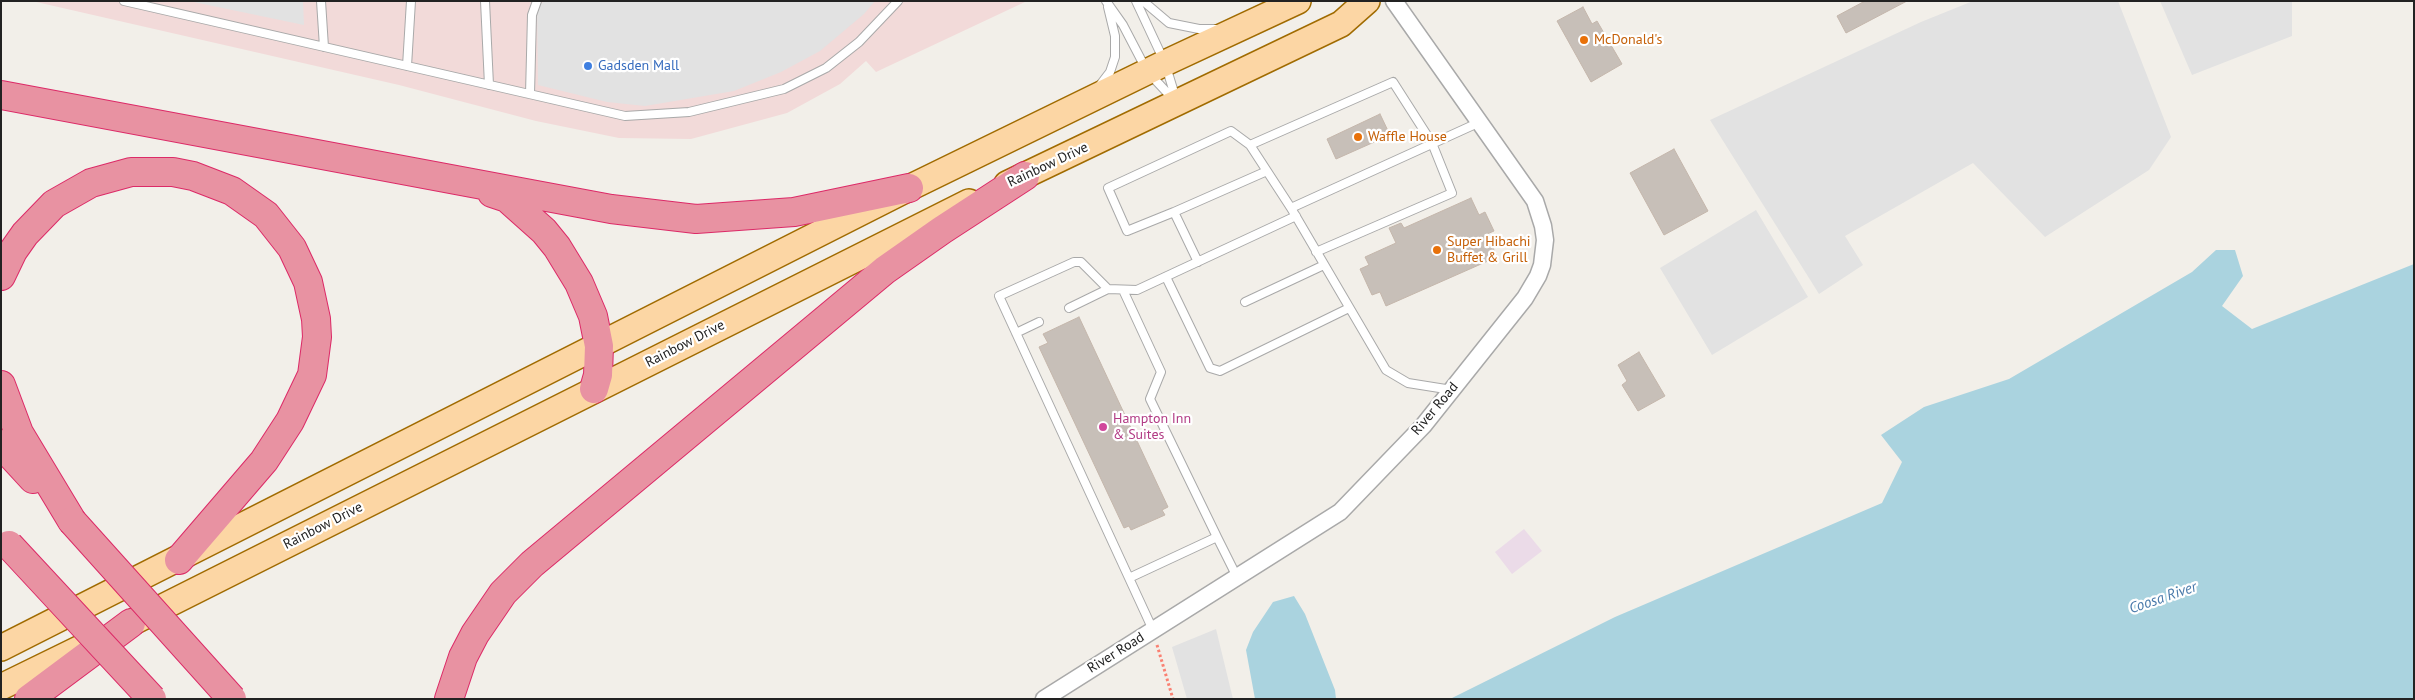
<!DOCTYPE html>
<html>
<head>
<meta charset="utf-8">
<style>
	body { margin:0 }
	#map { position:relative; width:2415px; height:700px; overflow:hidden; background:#f2efe9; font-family:"PT Sans",sans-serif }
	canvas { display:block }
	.frame { position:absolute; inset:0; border:2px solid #222; pointer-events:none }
</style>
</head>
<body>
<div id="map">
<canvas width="2415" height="700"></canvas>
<div class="frame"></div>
</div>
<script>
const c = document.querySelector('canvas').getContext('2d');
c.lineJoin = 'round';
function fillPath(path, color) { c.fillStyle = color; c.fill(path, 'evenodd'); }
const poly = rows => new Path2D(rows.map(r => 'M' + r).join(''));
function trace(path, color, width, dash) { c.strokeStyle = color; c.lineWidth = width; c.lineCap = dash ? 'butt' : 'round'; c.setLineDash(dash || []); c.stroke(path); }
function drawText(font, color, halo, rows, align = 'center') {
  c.font = font + ' "PT Sans",sans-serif'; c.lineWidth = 4.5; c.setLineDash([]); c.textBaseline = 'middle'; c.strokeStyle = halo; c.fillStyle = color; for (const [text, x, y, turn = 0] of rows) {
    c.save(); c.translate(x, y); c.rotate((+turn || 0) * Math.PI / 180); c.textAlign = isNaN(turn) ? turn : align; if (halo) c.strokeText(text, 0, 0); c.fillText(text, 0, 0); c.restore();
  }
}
const commercial = poly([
	[32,1,1027,1,876,72,866,61,840,84,787,113,691,139,619,138,536,121,399,85]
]);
const industrial = poly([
	[1524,529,1542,551,1512,574,1495,552]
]);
const parking = poly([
	[189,1,303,1,304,25],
	[546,1,875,1,864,14,820,51,781,72,734,91,645,106,607,102,538,85,537,5],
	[1973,1,2118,1,2171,137,2149,170,2045,237,1973,163,1845,236,1863,265,1819,294,1710,120,1921,22],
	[2160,1,2292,1,2292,36,2192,75],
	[1756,210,1808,297,1712,355,1660,268],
	[1216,629,1233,699,1187,699,1172,647]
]);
const water = poly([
	[2216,250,2235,250,2243,276,2222,306,2252,329,2414,264,2414,699,1450,699,1615,617,1882,503,1902,462,1881,435,1924,407,2009,379,2192,272],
	[1294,596,1305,614,1335,690,1336,699,1255,699,1246,650,1253,632,1273,602]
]);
const building = poly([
	[1865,1,1907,1,1846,33,1837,16,1865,1],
	[1583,7,1592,24,1597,21,1622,64,1591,82,1557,21,1583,7],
	[1380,114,1390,135,1336,159,1327,139,1380,114],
	[1674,149,1708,211,1664,235,1630,173,1674,149],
	[1471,198,1479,215,1485,212,1494,231,1487,234,1497,257,1386,306,1380,292,1372,295,1360,269,1369,265,1365,257,1396,243,1389,228,1401,223,1404,228,1471,198],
	[1079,317,1168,507,1162,510,1165,515,1131,530,1129,526,1124,528,1039,347,1048,343,1043,334,1079,317],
	[1639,352,1665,396,1638,411,1622,385,1627,381,1618,365,1639,352]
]);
const path = poly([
	[1157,645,1173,699]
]);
const service = poly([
	[124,1,625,116,689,112,784,89,826,68,859,42,898,1],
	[321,1,324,47],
	[485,1,489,85],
	[1106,1,1123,25,1147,71,1174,100],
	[1136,1,1165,63,1176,99],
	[1143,1,1169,23,1199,29,1218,29],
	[407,66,411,1],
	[1100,85,1110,72,1115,57,1115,36,1108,7],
	[530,94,532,15,537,1],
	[1291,208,1250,145,1393,82,1432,143,1452,193,1316,252],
	[1174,212,1267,171],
	[1198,262,1174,212,1127,231,1108,188,1231,131,1250,145],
	[1166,277,1210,368,1220,371,1349,308],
	[1123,290,1161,372,1150,399,1217,537],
	[1245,302,1324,265],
	[1069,308,1108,289],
	[1016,333,1039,322],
	[1452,390,1408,383,1386,370,1291,208,1480,122],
	[1129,578,1217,537,1237,577],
	[1153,630,999,296,1074,262,1081,262,1108,289,1137,290,1296,216]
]);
const minor = poly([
	[1044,699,1340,512,1423,426,1525,298,1538,276,1542,265,1545,240,1543,226,1535,201,1394,1]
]);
const primary = poly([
	[1007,184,1341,24,1367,1],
	[135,621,969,202],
	[1,648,909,188,1165,63,1298,1],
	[1,687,93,642]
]);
const motorway = poly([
	[1,95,611,209,696,219,794,212,909,188],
	[492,193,507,198,544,231,557,247,579,283,593,316,599,346,598,375,594,389],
	[1,276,13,251,25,234,54,204,91,183,131,172,173,172,193,176,232,191,266,215,292,248,308,282,316,319,317,337,312,375,290,421,264,461,179,560],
	[1,385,19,433,72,521],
	[1,444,33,479],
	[29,699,131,623],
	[449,699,463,657,475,634,503,593,532,564,885,270,942,230,1025,176]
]);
const motorwayBridge = poly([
	[72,521,232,699],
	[9,545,152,699]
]);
const markers = [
	[1584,40,5,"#e8710a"],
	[588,66,5,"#3f7fe0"],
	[1358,137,5,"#e8710a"],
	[1437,250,5,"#e8710a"],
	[1103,427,5,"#d1479c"]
];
const foodNames = [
	["McDonald's",1594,40],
	["Waffle House",1368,137],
	["Super Hibachi",1447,242],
	["Buffet & Grill",1447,258]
];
const shopNames = [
	["Gadsden Mall",598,66]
];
const streetNames = [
	["Rainbow Drive",1048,165,-25],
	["Rainbow Drive",685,344,-27],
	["River Road",1435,409,-50],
	["Rainbow Drive",323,526,-27],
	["River Road",1116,653,-32]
];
const hotelNames = [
	["Hampton Inn",1113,419],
	["& Suites",1113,435]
];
const waterNames = [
	["Coosa River",2163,598,-19]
];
fillPath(commercial, '#f2dad9');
fillPath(industrial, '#ebdbe8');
fillPath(parking, '#e2e2e2');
fillPath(water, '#aad3df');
fillPath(building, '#c7bfb8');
trace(building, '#c4b6ab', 1);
trace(service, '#a9a9a9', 10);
trace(minor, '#a9a9a9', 19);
trace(primary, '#a06b00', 28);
trace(motorway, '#dc2a67', 30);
trace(path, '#fa8072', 3, [2.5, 2.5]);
trace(service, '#fff', 8);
trace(minor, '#fff', 16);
trace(primary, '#fcd6a4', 25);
trace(motorway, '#e892a2', 28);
trace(motorwayBridge, '#dc2a67', 30, []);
trace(motorwayBridge, '#e892a2', 28);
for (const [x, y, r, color] of markers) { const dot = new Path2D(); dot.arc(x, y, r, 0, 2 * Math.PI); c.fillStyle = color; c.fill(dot); trace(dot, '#fff', 2); }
drawText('14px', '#c56008', '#fff', foodNames, 'left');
drawText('14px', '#366cbe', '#fff', shopNames, 'left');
drawText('14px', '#222', '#fff', streetNames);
drawText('14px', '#b23c85', '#fff', hotelNames, 'left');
drawText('italic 15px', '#4a7aab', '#fff', waterNames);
</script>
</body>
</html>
